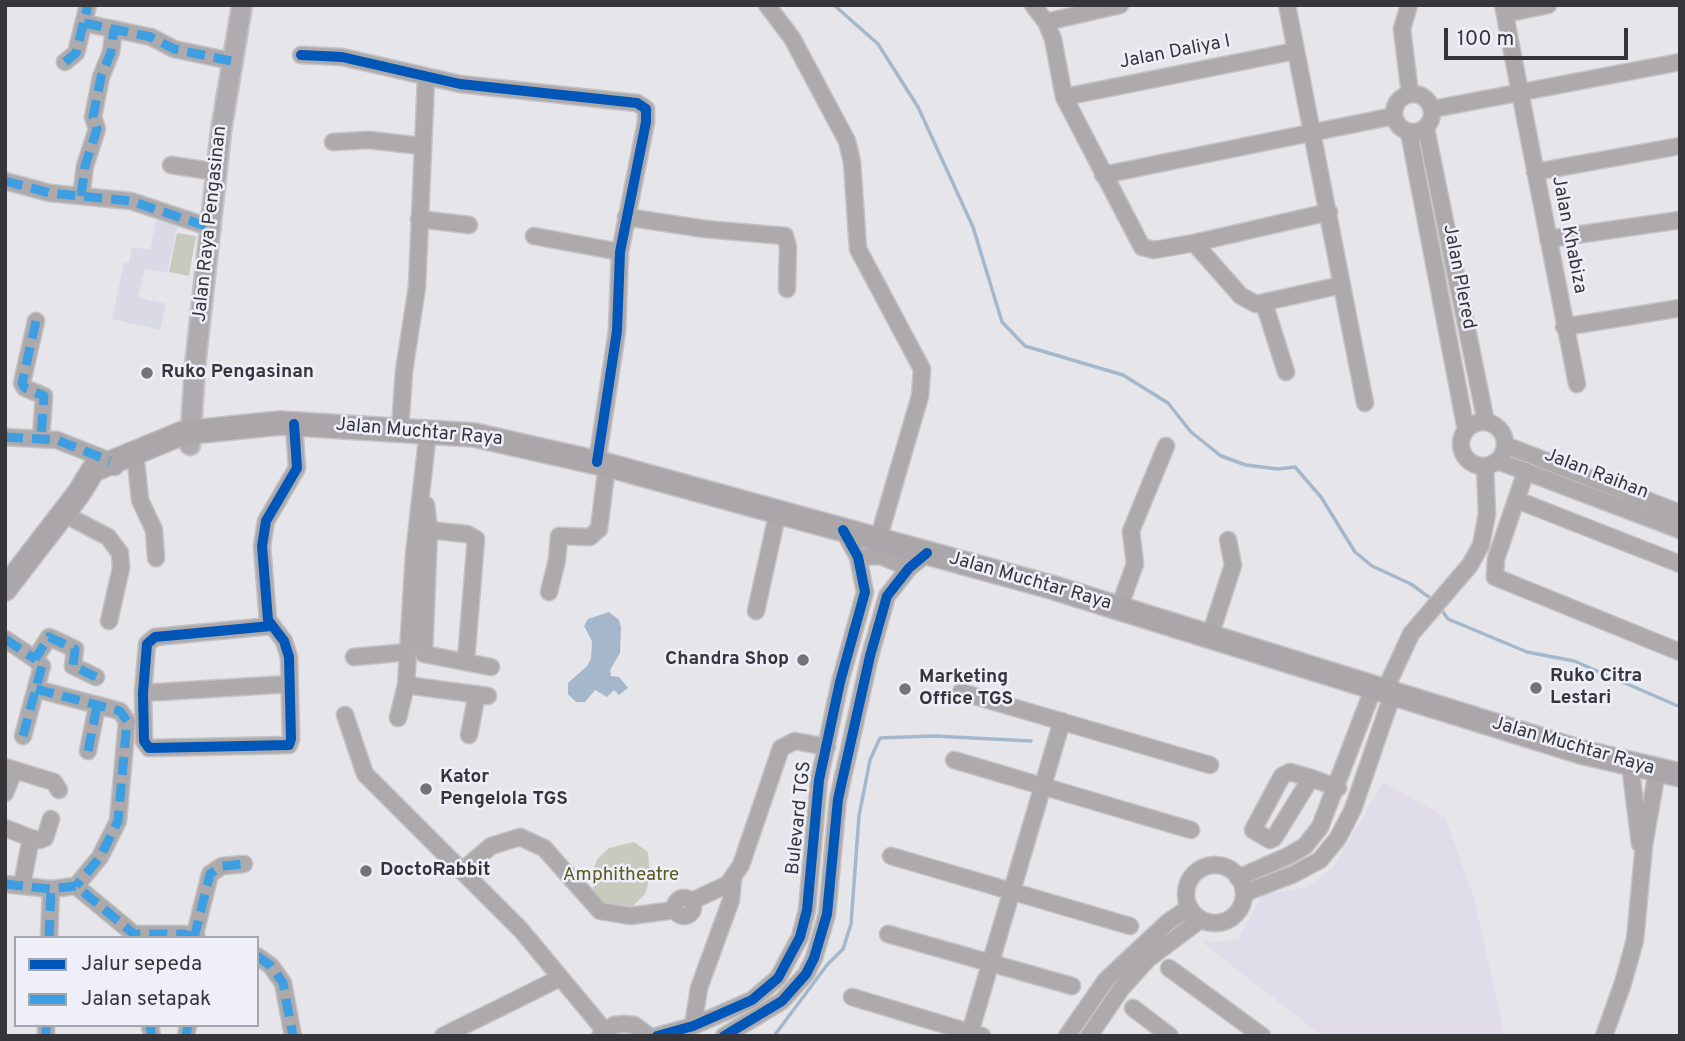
<!DOCTYPE html>
<html>
<head>
<meta charset="utf-8">
<style>
	body { margin:0 }
	#map { position:relative; width:1685px; height:1041px; overflow:hidden; background:#e5e5ea; font-family:Overpass,sans-serif }
	canvas { display:block }
	.frame { position:absolute; inset:0; border:7px solid #36363a; pointer-events:none }
	.legend { position:absolute; left:14px; top:936px; width:245px; height:91px; box-sizing:border-box; background:#efeffa; border:2px solid #a5a5ad; margin:0; padding:9px 12px; list-style:none; font-size:21px; color:#36363a }
	.legend li { display:flex; align-items:center; gap:14px; height:35px }
	.legend b { width:35px; border:2px solid #a5a5ad }
	.scale { position:absolute; left:1444px; top:28px; width:184px; height:32px; box-sizing:border-box; border:4px solid #36363a; border-top:0; padding-left:9px; font-size:21px; line-height:24px; white-space:nowrap; color:#36363a; -webkit-text-stroke:5px #efeffa; paint-order:stroke }
</style>
</head>
<body>
<div id="map">
<canvas width="1685" height="1041"></canvas>
<div class="frame"></div>
<ul class="legend">
<li><b style="height:9px;background:#0057b8"></b>Jalur sepeda</li>
<li><b style="height:9px;background:#3e9ee2"></b>Jalan setapak</li>
</ul>
<div class="scale">100 m</div>
</div>
<script>
const c = document.querySelector('canvas').getContext('2d');
c.lineJoin = 'round';
function fillPath(path, color) { c.fillStyle = color; c.fill(path, 'evenodd'); }
const poly = rows => new Path2D(rows.map(r => 'M' + r).join(''));
function trace(path, color, width, dash) { c.strokeStyle = color; c.lineWidth = width; c.lineCap = dash ? 'butt' : 'round'; c.setLineDash(dash || []); c.stroke(path); }
function drawText(font, color, halo, rows, align = 'center') {
  c.font = font + ' Overpass,sans-serif'; c.lineWidth = 5; c.setLineDash([]); c.textBaseline = 'middle'; c.strokeStyle = halo; c.fillStyle = color; for (const [text, x, y, turn = 0] of rows) {
    c.save(); c.translate(x, y); c.rotate((+turn || 0) * Math.PI / 180); c.textAlign = isNaN(turn) ? turn : align; if (halo) c.strokeText(text, 0, 0); c.fillText(text, 0, 0); c.restore();
  }
}
const commercial = poly([
	[1383,782,1445,817,1474,899,1505,1036,1322,1036,1202,942,1238,940,1261,895,1307,887,1333,868]
]);
const built = poly([
	[157,215,179,220,167,273,145,269,138,297,166,304,160,330,112,319,124,263,129,263,132,247,150,250]
]);
const green = poly([
	[177,233,196,236,189,276,169,272],
	[634,842,648,852,650,877,645,894,631,908,600,902,590,881,597,859,609,848]
]);
const water = poly([
	[609,612,619,620,621,627,620,653,610,670,611,676,619,677,628,688,619,695,614,690,607,697,595,690,585,702,576,702,568,694,568,683,587,666,591,659,592,641,584,626,588,619]
]);
const stream = poly([
	[834,5,878,44,918,107,973,227,1002,322,1025,346,1123,375,1168,403,1191,432,1221,456,1246,465,1278,469,1295,467,1321,497,1355,552,1372,566,1411,584,1433,600],
	[1440,608,1448,619,1527,652,1574,661,1678,706],
	[774,1036,827,965,843,949,851,924,859,816,870,760,880,738,934,736,1031,741]
]);
const minor = poly([
	[767,5,792,38,847,141,852,162,858,249,922,369,920,396,878,540],
	[1033,5,1046,22,1053,39,1064,97,1142,247,1154,250,1194,243,1329,212],
	[1287,5,1365,403],
	[1409,5,1402,29,1410,94],
	[1503,5,1577,384],
	[1505,14,1548,5],
	[1046,22,1120,5],
	[84,23,151,37,174,49,231,61],
	[301,55,342,57,460,84,637,103,646,109,646,122,620,252,617,331,597,462],
	[65,62,76,53,88,5],
	'1394 113a19 19 0 1 1 38 0a19 19 0 1 1-38 0Z',
	[1064,97,1295,51],
	[1433,109,1680,62],
	[1426,129,1486,422],
	[1409,132,1466,430],
	[333,142,369,140,421,146],
	[171,165,217,172],
	[1535,172,1680,146],
	[1103,175,1394,116],
	[5,181,50,193,131,201,212,228],
	[81,196,85,166,97,129,93,117,101,77,111,52,114,29],
	[626,217,705,229,785,236,788,247,787,289],
	[419,219,469,225],
	[534,236,620,252],
	[1548,239,1680,220],
	[1194,243,1241,296,1256,304,1342,285],
	[1264,303,1286,372],
	[36,321,22,383,25,388,44,396,41,438],
	[1564,327,1680,308],
	'1461 444a22 22 0 1 1 44 0a22 22 0 1 1-44 0Z',
	[400,429,404,371,417,287,426,79],
	[5,437,57,440,110,461,115,467],
	[1505,445,1680,513],
	[1498,461,1680,530],
	[136,462,140,500,154,530,156,558],
	[1526,471,1496,559,1495,577,1680,652],
	[1517,500,1680,564],
	[426,505,429,530,424,654,491,667],
	[62,513,108,537,120,553,121,568,109,621],
	[419,529,467,534,476,539,466,660],
	[858,557,881,556,909,568],
	[549,592,557,560,559,536,590,537,599,529,607,465],
	[1119,608,1135,564,1131,531,1166,446],
	[756,611,778,511],
	[271,626,155,637,147,644,143,693,144,741,149,748,289,745,291,739,289,657,284,641,268,620,262,546,266,521,297,468,294,424],
	[1210,636,1233,565,1228,540],
	[5,639,35,659],
	[354,657,408,652],
	[406,685,488,696],
	[36,689,120,711,127,721,118,821,100,857,76,886],
	[1385,690,1411,634,1470,565,1481,545,1487,514,1485,467],
	[961,692,1210,765],
	[143,693,289,684],
	[345,715,365,774,521,930,605,1031],
	[398,718,406,685,414,555,428,431],
	[469,735,477,694],
	[23,736,42,666,35,659,49,637,75,649,73,666,96,677],
	[88,751,97,706],
	[954,760,1191,830],
	[1630,764,1640,844],
	[5,767,54,782,59,790],
	[1311,778,1274,838,1270,840,1253,830,1282,776,1290,772,1311,778,1338,788],
	[5,793,14,771],
	[5,828,31,838,22,885],
	[31,838,40,840,45,838,51,819],
	[891,856,1130,926],
	'1186 894a29 29 0 1 1 58 0a29 29 0 1 1-58 0Z',
	[462,871,491,846,520,837,544,848,600,911,630,916,675,910],
	[1238,878,1288,856,1305,846,1320,827,1374,687],
	[5,884,51,889,76,886,134,934,184,934,197,938],
	[1244,893,1294,874,1320,860,1338,838,1353,809,1393,693],
	'675 907a9 9 0 1 1 18 0a9 9 0 1 1-18 0Z',
	[692,901,728,884,741,865,781,748,795,741,827,747],
	[888,934,1072,986],
	[49,938,51,889],
	[194,938,210,874,222,866,244,864],
	[257,956,271,966,283,983,293,1036],
	[1169,968,1262,1036],
	[852,997,982,1036],
	[1133,1008,1170,1036],
	[150,1026,152,1036],
	[693,1026,699,988,731,900,733,878],
	[46,1036,46,1025],
	[186,1036,188,1025],
	[443,1036,560,978],
	[600,1036,614,1025,624,1024,634,1025,649,1036],
	[657,1036,693,1026,752,1000,778,978,800,937,807,910,819,780,840,682,865,592,858,557,843,530],
	[724,1036,782,1001,806,974,814,958,827,914,838,799,870,656,887,596,909,568,927,553],
	[969,1036,1062,721],
	[1067,1036,1106,980,1168,922,1189,908],
	[1089,1036,1121,989,1148,959,1200,920],
	[1604,1036,1623,983,1635,940,1644,845,1657,771]
]);
const major = poly([
	[190,445,195,366,221,131,242,5]
]);
const highway = poly([
	[5,589,79,493,93,470,183,433,280,423,474,435,607,465,1051,587,1581,752,1680,775]
]);
const quiet = poly([
	[84,23,151,37,174,49,231,61],
	[65,62,76,53,88,5],
	[5,181,50,193,131,201,212,228],
	[81,196,85,166,97,129,93,117,101,77,111,52,114,29],
	[36,321,22,383,25,388,44,396,41,438],
	[5,437,57,440,110,461],
	[5,639,35,659],
	[36,689,120,711,127,721,118,821,100,857,76,886],
	[23,736,42,666,35,659,49,637,75,649,73,666,96,677],
	[88,751,97,706],
	[5,884,51,889,76,886,134,934,184,934,197,938],
	[49,938,51,889],
	[194,938,210,874,222,866,244,864],
	[257,956,271,966,283,983,293,1036],
	[150,1026,152,1036],
	[46,1036,46,1025],
	[186,1036,188,1025]
]);
const cycleway = poly([
	[301,55,342,57,460,84,637,103,646,109,646,122,620,252,617,331,597,462],
	[271,626,155,637,147,644,143,693,144,741,149,748,289,745,291,739,289,657,284,641,268,620,262,546,266,521,297,468,294,424],
	[657,1036,693,1026,752,1000,778,978,800,937,807,910,819,780,840,682,865,592,858,557,843,530],
	[724,1036,782,1001,806,974,814,958,827,914,838,799,870,656,887,596,909,568,927,553]
]);
const markers = [
	[147,373,7,"#737378"],
	[803,660,7,"#737378"],
	[1536,688,7,"#737378"],
	[905,689,7,"#737378"],
	[426,789,7,"#737378"],
	[366,871,7,"#737378"]
];
const streetNames = [
	["Jalan Daliya I",1175,53,-11],
	["Jalan Raya Pengasinan",211,224,-84],
	["Jalan Khabiza",1568,235,79],
	["Jalan Plered",1458,277,79],
	["Jalan Muchtar Raya",419,433,5],
	["Jalan Raihan",1596,475,21],
	["Jalan Muchtar Raya",1030,582,16],
	["Jalan Muchtar Raya",1573,747,16],
	["Bulevard TGS",800,818,-84]
];
const poiNames = [
	["Ruko Pengasinan",161,373],
	["Chandra Shop",789,660,"right"],
	["Ruko Citra",1550,677],
	["Lestari",1550,699],
	["Marketing",919,678],
	["Office TGS",919,700],
	["Kator",440,778],
	["Pengelola TGS",440,800],
	["DoctoRabbit",380,871]
];
const parkNames = [
	["Amphitheatre",621,876]
];
fillPath(commercial, '#e0dcea');
fillPath(built, '#dadae6');
fillPath(green, '#c8cabd');
fillPath(water, '#a4b7cb');
trace(stream, '#a4b7cb', 3.5);
trace(minor, '#c3c3c6', 19);
trace(major, '#c3c3c6', 23);
trace(highway, '#c3c3c6', 26);
trace(minor, '#aea9aa', 16);
trace(major, '#afabae', 19);
trace(highway, '#aba6a9', 23);
trace(quiet, '#3e9ee2', 9, [18, 9]);
trace(cycleway, '#0057b8', 10);
for (const [x, y, r, color] of markers) { const dot = new Path2D(); dot.arc(x, y, r, 0, 2 * Math.PI); c.fillStyle = color; c.fill(dot); trace(dot, '#efeffa', 2.5); }
drawText('19px', '#36363a', '#efeffa', streetNames);
drawText('bold 19px', '#36363a', '#efeffa', poiNames, 'left');
drawText('19px', '#595b20', '#efeffa', parkNames);
</script>
</body>
</html>
